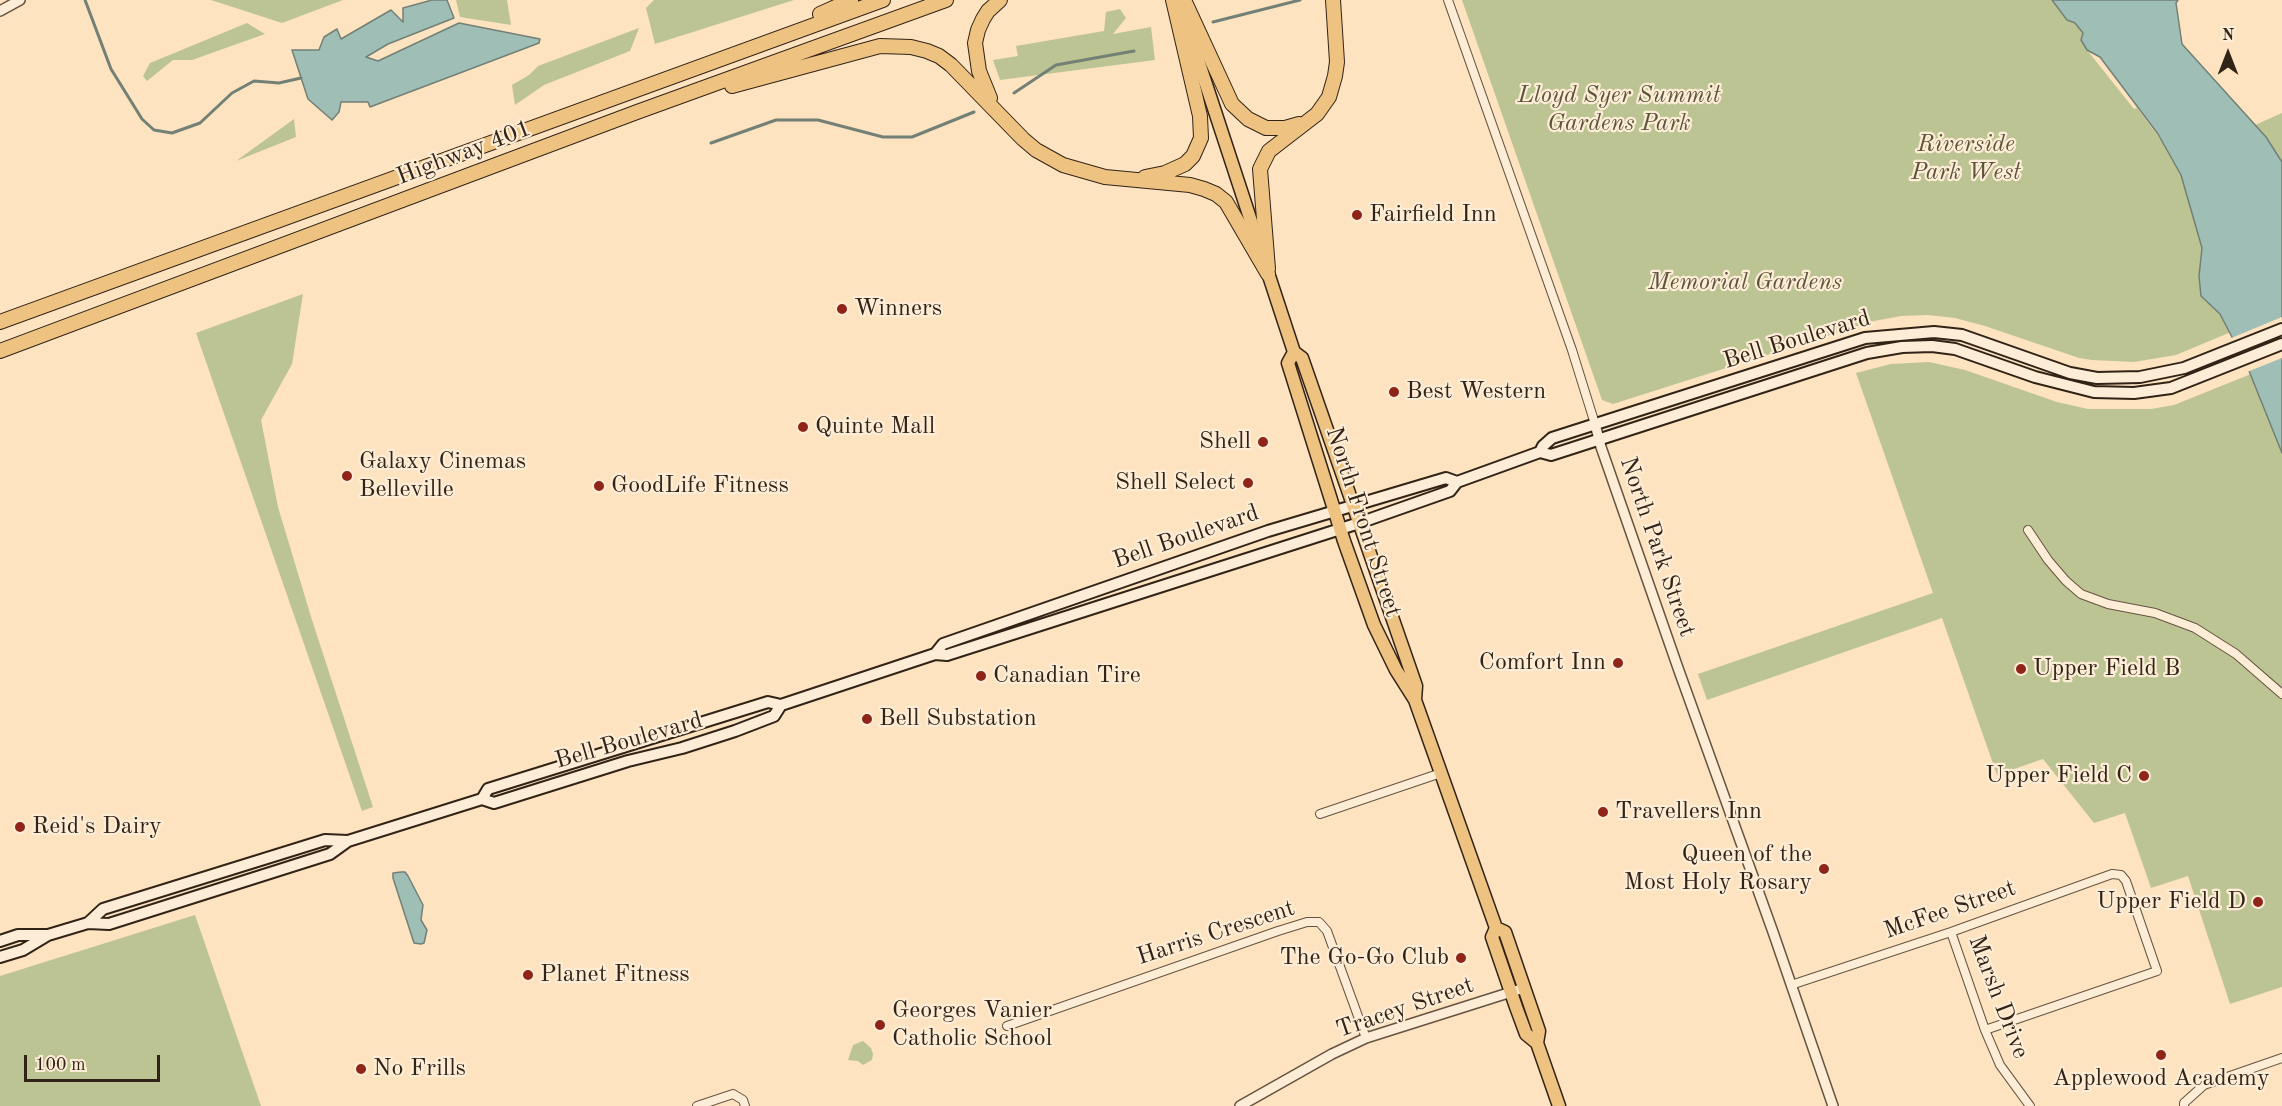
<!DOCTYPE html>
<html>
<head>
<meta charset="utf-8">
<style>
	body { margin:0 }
	#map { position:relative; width:2282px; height:1106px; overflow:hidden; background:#fde3c0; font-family:"Old Standard TT",serif }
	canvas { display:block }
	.north { position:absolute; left:2198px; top:24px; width:60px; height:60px; -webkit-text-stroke:4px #feedd6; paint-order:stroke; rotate:0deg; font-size:16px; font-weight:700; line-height:24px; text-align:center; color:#322317 }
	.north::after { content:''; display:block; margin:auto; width:21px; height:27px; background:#322317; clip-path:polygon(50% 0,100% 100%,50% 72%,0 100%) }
	.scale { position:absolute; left:24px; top:1055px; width:136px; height:27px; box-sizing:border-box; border:3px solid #322317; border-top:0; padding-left:8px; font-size:18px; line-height:21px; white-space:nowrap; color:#322317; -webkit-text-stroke:4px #feedd6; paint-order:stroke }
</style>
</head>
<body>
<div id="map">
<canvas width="2282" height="1106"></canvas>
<div class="north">N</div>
<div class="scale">100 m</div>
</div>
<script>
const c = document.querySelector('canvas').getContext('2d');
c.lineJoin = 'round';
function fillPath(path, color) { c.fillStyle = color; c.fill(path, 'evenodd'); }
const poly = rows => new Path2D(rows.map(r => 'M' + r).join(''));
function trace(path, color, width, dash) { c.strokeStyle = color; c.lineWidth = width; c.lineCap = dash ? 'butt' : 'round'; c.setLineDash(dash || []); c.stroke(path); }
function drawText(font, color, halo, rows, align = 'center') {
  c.font = font + ' "Old Standard TT",serif'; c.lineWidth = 4.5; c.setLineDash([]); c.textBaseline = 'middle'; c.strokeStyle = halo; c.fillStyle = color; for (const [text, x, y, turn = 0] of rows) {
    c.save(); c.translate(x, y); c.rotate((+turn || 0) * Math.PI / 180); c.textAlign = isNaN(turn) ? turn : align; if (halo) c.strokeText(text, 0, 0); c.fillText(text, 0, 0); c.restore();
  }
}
const green = poly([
	[211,0,343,0,282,23],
	[456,0,507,0,511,25,460,17],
	[654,0,794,0,655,44,646,8],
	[1462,0,2052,0,2067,20,2075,23,2078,27,2083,33,2081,40,2087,50,2134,109,2137,108,2167,148,2181,175,2202,248,2231,332,2176,355,2134,362,2092,360,2079,358,1985,326,1955,318,1928,315,1901,316,1874,321,1613,404,1602,400],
	[1120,9,1126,18,1113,34,1151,27,1155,60,1000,80,993,60,1018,56,1016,46,1104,31,1106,12],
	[247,23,265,34,192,60,173,60,147,81,143,76,150,63],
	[639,28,630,51,544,85,515,105,512,85,529,75,538,66],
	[2282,113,2282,162,2266,137,2255,125],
	[294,119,296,137,236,161],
	[303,294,292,364,261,420,278,507,312,620,373,807,362,811,196,333],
	[1929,362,1965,370,2057,402,2088,409,2151,409,2174,405,2251,374,2282,453,2282,987,2230,1004,2188,876,2151,888,2125,813,2094,823,2043,759,1997,775,1942,618,1707,700,1698,674,1933,593,1856,373,1891,364],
	[195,915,261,1106,0,1106,0,976],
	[863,1041,871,1048,873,1054,872,1060,863,1065,858,1061,848,1060,853,1045]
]);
const water = poly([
	[432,0,447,0,454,18,388,44,366,57,378,61,459,23,540,39,539,43,370,107,368,102,341,102,339,112,332,120,308,99,292,50,319,50,324,37,337,29,341,39,391,10,403,22,403,8,432,0],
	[2052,0,2178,0,2176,3,2182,44,2266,137,2282,162,2282,453,2247,366,2220,314,2201,296,2199,276,2202,248,2181,175,2158,134,2100,57,2087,50,2081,40,2083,33,2075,23,2067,20,2052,0],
	[401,872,405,872,408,876,423,905,421,920,427,930,424,943,421,944,414,943,393,878,393,873,401,872]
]);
const pier = poly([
	[2282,317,2282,358,2247,372,2229,339]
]);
const stream = poly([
	[85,0,111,69,142,119,154,130,172,133,200,123,232,93,254,81,279,83,301,78],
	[1213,22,1300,0],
	[1014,93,1056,65,1134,51],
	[711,143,776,120,818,120,883,137,912,137,974,112]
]);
const minor = poly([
	[1448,0,1572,350,1595,424],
	[2028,530,2048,560,2066,581,2081,594,2108,604,2155,613,2195,628,2236,654,2282,694],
	[1320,814,1441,773],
	[1951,932,1985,1030,2000,1065,2030,1106],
	[1791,985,1951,932,2112,874,2121,875,2126,881,2157,971,1985,1030],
	[1007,1026,1278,931,1307,922,1319,922,1327,931,1366,1038],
	[697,1106,733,1094,743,1100,745,1106],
	[2184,1106,2184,1103,2204,1085,2282,1058]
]);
const tertiary = poly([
	[0,11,20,0],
	[1595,424,1601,447,1678,668,1773,932,1833,1106],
	[1240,1106,1332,1054,1366,1038,1524,988]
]);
const secondary = poly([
	[1540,452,1543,446,1552,438,1865,338,1934,332,1962,335,2070,373,2097,378,2140,377,2184,368,2282,329],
	[935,654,943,644,1268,531,1446,478,1457,482],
	[482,799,488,789,768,702,781,705,935,654,947,655,1359,523,1450,491,1457,482,1540,452,1551,455,1867,353,1902,347,1932,346,1955,349,2035,377,2094,392,2134,393,2171,388,2282,344],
	[88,923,103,909,325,840,348,841,482,799,494,803,628,761,682,748,735,731,774,716,781,705],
	[0,941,18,935,48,935],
	[0,957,23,950,48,935,88,923,109,924,330,854,348,841]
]);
const primary = poly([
	[1179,2,1294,352,1302,358,1416,686,1415,700],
	[1294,352,1288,363,1344,541,1374,625,1396,670,1415,700,1496,928,1492,937,1516,1007,1526,1034,1537,1043],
	[1496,928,1505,932,1539,1031,1537,1043,1559,1106]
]);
const motorway = poly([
	[1184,0,1232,104,1248,119,1266,128,1285,128,1299,124],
	[820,14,851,0],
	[732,86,880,46,911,47,927,51,939,56,951,65,1023,139,1036,150,1063,165,1105,177,1190,185,1204,189,1216,194,1226,202,1268,274],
	[990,98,979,71,975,43,978,30,983,19,988,11,1000,0],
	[1145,177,1165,173,1185,164,1193,156,1201,138,1200,116,1173,0],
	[1268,269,1260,169,1269,151,1317,114,1329,97,1335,76,1337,62,1333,0],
	[0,322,883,0],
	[0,351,637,112,946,0]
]);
const markers = [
	[1357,215,6,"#8f2418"],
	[842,309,6,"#8f2418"],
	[1394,392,6,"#8f2418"],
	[803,427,6,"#8f2418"],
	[1263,442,6,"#8f2418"],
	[347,476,6,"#8f2418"],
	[1248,483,6,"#8f2418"],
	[599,486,6,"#8f2418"],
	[1618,663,6,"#8f2418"],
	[2021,669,6,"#8f2418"],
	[981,676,6,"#8f2418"],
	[867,719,6,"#8f2418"],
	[2144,776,6,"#8f2418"],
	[1603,812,6,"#8f2418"],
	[20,827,6,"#8f2418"],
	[1824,869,6,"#8f2418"],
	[2258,902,6,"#8f2418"],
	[1461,958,6,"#8f2418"],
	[528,975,6,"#8f2418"],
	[880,1025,6,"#8f2418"],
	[2161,1055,6,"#8f2418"],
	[361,1069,6,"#8f2418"]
];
const parkNames = [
	["Lloyd Syer Summit",1619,96],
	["Gardens Park",1619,124],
	["Riverside",1966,145],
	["Park West",1966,173],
	["Memorial Gardens",1745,283]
];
const streetNames = [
	["Highway 401",464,153,-21],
	["Bell Boulevard",1797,340,-17],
	["North Front Street",1363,522,72],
	["Bell Boulevard",1186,537,-19],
	["North Park Street",1657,547,71],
	["Bell Boulevard",629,741,-16],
	["McFee Street",1950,910,-19],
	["Harris Crescent",1216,933,-18],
	["Marsh Drive",1998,997,69],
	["Tracey Street",1405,1008,-19]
];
const poiNames = [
	["Fairfield Inn",1369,215],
	["Winners",854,309],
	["Best Western",1406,392],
	["Quinte Mall",815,427],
	["Shell",1251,442,"right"],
	["Galaxy Cinemas",359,462],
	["Belleville",359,490],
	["Shell Select",1236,483,"right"],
	["GoodLife Fitness",611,486],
	["Comfort Inn",1606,663,"right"],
	["Upper Field B",2033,669],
	["Canadian Tire",993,676],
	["Bell Substation",879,719],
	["Upper Field C",2132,776,"right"],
	["Travellers Inn",1615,812],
	["Reid's Dairy",32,827],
	["Queen of the",1812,855,"right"],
	["Most Holy Rosary",1812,883,"right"],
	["Upper Field D",2246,902,"right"],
	["The Go-Go Club",1449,958,"right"],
	["Planet Fitness",540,975],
	["Georges Vanier",892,1011],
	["Catholic School",892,1039],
	["No Frills",373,1069],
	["Applewood Academy",2161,1079,"center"]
];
fillPath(green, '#bdc494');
fillPath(water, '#9fbeb6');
trace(water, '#738076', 1.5);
fillPath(pier, '#fde3c0');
trace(stream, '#738076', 3);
trace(minor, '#655341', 10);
trace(tertiary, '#655341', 12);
trace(secondary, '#322317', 14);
trace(primary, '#322317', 15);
trace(motorway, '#322317', 16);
trace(minor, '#feedd6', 8);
trace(tertiary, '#feedd6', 9);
trace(secondary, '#feedd6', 10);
trace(primary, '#eec280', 12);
trace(motorway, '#eec280', 14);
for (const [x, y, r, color] of markers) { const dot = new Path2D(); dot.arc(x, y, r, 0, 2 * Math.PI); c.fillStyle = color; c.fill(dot); trace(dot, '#feedd6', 2); }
drawText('italic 24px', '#5c533c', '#feedd6', parkNames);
drawText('24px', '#322317', '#feedd6', streetNames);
drawText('24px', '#322317', '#feedd6', poiNames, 'left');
</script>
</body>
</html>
